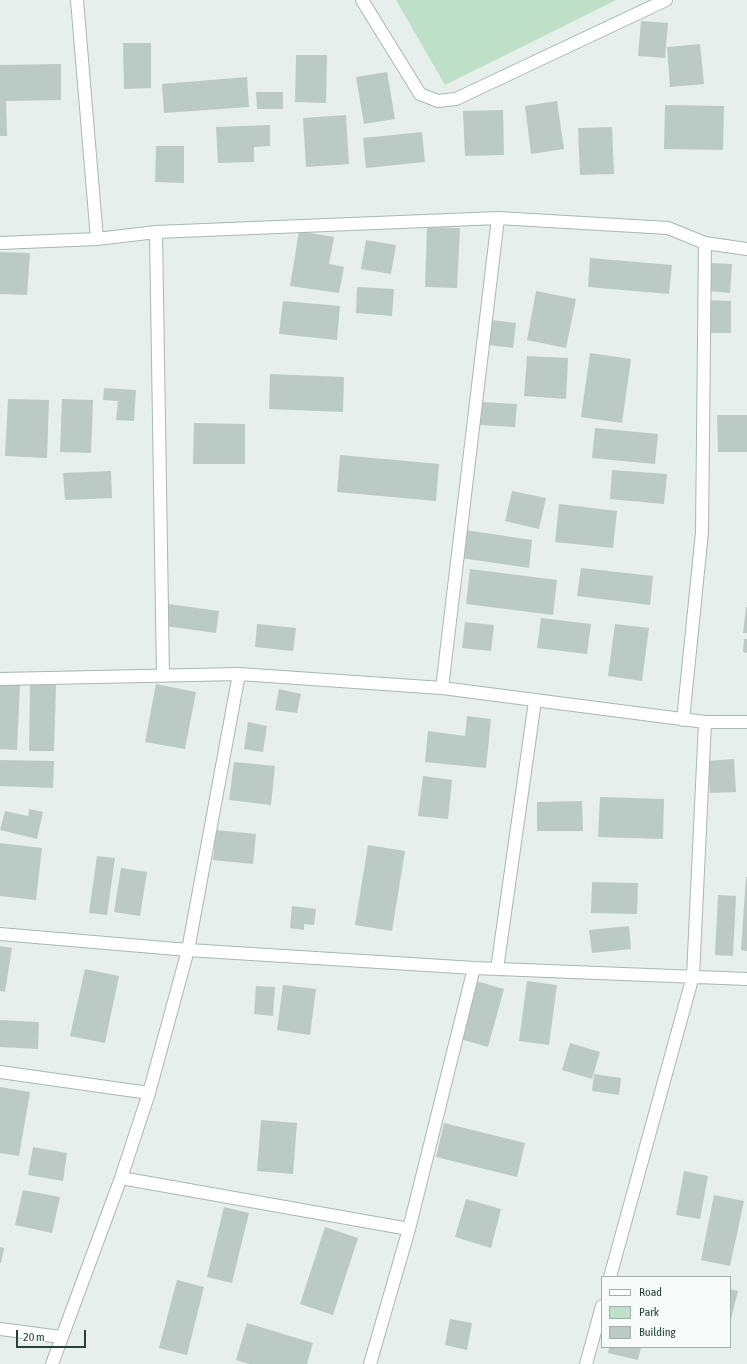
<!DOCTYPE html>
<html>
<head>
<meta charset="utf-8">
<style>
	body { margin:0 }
	#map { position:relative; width:747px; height:1364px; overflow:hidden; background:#e6efeb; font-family:"Asap Condensed",sans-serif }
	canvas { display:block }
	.legend { position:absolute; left:601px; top:1276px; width:130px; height:72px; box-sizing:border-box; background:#f7fbf9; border:1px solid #a3b1ad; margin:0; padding:5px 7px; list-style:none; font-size:12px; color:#24423a }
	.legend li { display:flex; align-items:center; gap:8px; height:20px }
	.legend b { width:20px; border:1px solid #a3b1ad }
	.scale { position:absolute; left:16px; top:1330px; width:70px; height:18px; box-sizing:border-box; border:2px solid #24423a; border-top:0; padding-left:5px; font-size:12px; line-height:14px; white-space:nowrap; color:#24423a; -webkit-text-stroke:3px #f7fbf9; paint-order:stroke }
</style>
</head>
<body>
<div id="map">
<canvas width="747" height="1364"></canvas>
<ul class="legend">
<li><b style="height:5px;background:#fff"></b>Road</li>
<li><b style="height:11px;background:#bfe0c8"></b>Park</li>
<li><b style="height:11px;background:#bbcac4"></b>Building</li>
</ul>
<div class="scale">20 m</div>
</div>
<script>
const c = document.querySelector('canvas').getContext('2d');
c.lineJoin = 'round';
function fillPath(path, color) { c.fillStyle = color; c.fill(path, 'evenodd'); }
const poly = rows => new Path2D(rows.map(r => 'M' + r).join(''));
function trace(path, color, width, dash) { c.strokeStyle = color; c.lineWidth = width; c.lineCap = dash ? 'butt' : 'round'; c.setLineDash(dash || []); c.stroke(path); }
const green = poly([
	[396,0,616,0,445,85]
]);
const building = poly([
	[641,21,668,23,665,58,638,56],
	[123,43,151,43,151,88,124,89],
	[700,44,704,84,670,87,667,47],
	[296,55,327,55,326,103,295,102],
	[61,64,61,100,6,101,7,136,0,136,0,65],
	[387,72,395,119,364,124,356,77],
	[247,77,249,107,164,113,162,84],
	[256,92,283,92,283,109,257,109],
	[557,101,564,149,531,154,525,106],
	[665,105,724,106,723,150,664,149],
	[503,110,504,155,465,156,463,111],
	[346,115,349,164,306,167,303,118],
	[270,125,270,146,254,147,254,162,218,163,216,127],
	[612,127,614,174,580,175,578,128],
	[422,132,425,162,366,168,363,138],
	[156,146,184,146,184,183,155,182],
	[427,227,460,228,457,288,425,287],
	[299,231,334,237,329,264,344,267,339,293,290,286],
	[366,240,396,245,391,274,361,269],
	[0,252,30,253,27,295,0,294],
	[590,258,672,265,669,294,588,287],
	[709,263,732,264,730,293,707,291],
	[357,287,394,289,392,316,356,313],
	[536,291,576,299,566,348,527,340],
	[708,300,731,301,731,333,708,333],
	[283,301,340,306,337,340,279,334],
	[492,320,516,323,513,348,489,345],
	[590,353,631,359,622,423,581,417],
	[527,356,568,358,566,399,524,396],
	[270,374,344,377,343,412,269,409],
	[104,388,136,390,134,421,116,420,118,401,103,400],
	[8,399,49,400,47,458,5,456],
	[62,399,93,400,91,453,60,452],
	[482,402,517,404,515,427,480,425],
	[717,415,747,415,747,452,718,452],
	[194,423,245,424,245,464,193,464],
	[595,428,658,434,655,464,592,458],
	[340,455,439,464,436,501,337,492],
	[612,470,667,474,664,504,610,499],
	[111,471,112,498,65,500,63,473],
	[512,491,546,498,539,529,505,521],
	[559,504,617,511,613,548,555,542],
	[465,530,532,540,529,568,461,558],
	[581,568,653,576,650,605,577,596],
	[470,569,557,580,553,615,466,604],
	[168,604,219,611,216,633,165,626],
	[746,607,747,607,747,633,743,633],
	[541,618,591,624,587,654,537,648],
	[465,622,494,625,491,651,462,648],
	[257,624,296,628,293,651,255,647],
	[615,624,649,628,642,681,608,676],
	[744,639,747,639,747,653,743,652],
	[156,684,196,692,185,749,145,742],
	[0,685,20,685,17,750,0,749],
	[30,685,56,685,54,751,29,751],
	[279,689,301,694,297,713,275,710],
	[467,716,491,719,486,768,425,762,428,731,465,736],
	[248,722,267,726,263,752,244,749],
	[734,759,736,792,710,793,708,761],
	[0,760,54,761,53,788,0,786],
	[234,762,275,766,271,805,229,800],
	[423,776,452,780,448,819,418,816],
	[600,797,664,799,663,839,598,837],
	[582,801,583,831,537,831,537,802],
	[29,809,43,812,37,839,0,830,5,811,28,816],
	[216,830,256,834,253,864,213,860],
	[0,843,42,848,36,900,0,896],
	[368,845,405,851,392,931,355,925],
	[97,856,115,858,107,915,89,913],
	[121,868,147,872,140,916,114,912],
	[746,877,747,877,747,951,741,950],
	[592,882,638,883,637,914,591,913],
	[718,895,736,896,733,956,715,955],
	[292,906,316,909,314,925,304,924,304,930,290,928],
	[629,926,631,949,592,953,589,930],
	[0,946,12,948,5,992,0,991],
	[85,969,119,976,105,1043,70,1036],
	[476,981,504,989,488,1047,460,1039],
	[527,981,557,985,549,1045,519,1041],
	[283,985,316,989,310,1035,277,1030],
	[256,986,275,987,273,1016,254,1014],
	[0,1020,39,1022,38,1049,0,1047],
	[570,1043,600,1052,592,1079,562,1070],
	[594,1074,621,1078,619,1095,592,1091],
	[0,1087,30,1092,19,1156,0,1153],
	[261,1120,297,1123,293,1174,257,1171],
	[444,1123,525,1143,517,1177,436,1157],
	[33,1147,67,1153,63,1181,28,1175],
	[684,1171,708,1176,700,1219,676,1215],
	[23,1190,60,1197,52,1233,15,1225],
	[714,1195,744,1201,730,1266,701,1260],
	[466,1199,501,1209,491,1248,455,1237],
	[224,1207,249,1213,232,1283,207,1277],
	[325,1227,358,1238,333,1315,300,1304],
	[0,1247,4,1248,1,1263,0,1263],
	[177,1280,204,1287,187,1355,159,1348],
	[730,1289,738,1291,731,1319,730,1319],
	[450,1319,472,1323,467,1350,445,1345],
	[247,1323,313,1343,307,1364,249,1364,236,1360],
	[609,1347,641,1347,638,1360,608,1353]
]);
const minor = poly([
	[77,0,97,239],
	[362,0,420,94,438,101,456,99,666,0],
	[156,232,163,676],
	[0,243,97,239,156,232,498,218,668,228,705,243,747,249],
	[0,679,239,674,442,688,705,722,747,722],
	[442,688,498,218],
	[683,720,702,532,705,243],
	[0,934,188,950,474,968,747,979],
	[497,969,535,701],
	[0,1072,149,1093],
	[121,1178,409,1229],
	[610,1277,693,976,705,722],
	[0,1329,61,1337],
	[52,1364,121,1178,149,1093,188,950,239,674],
	[370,1364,409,1229,474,968],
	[586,1364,602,1306]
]);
fillPath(green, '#bfe0c8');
fillPath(building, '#bbcac4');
trace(minor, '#a8b8b2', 14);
trace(minor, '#fff', 12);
</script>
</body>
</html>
